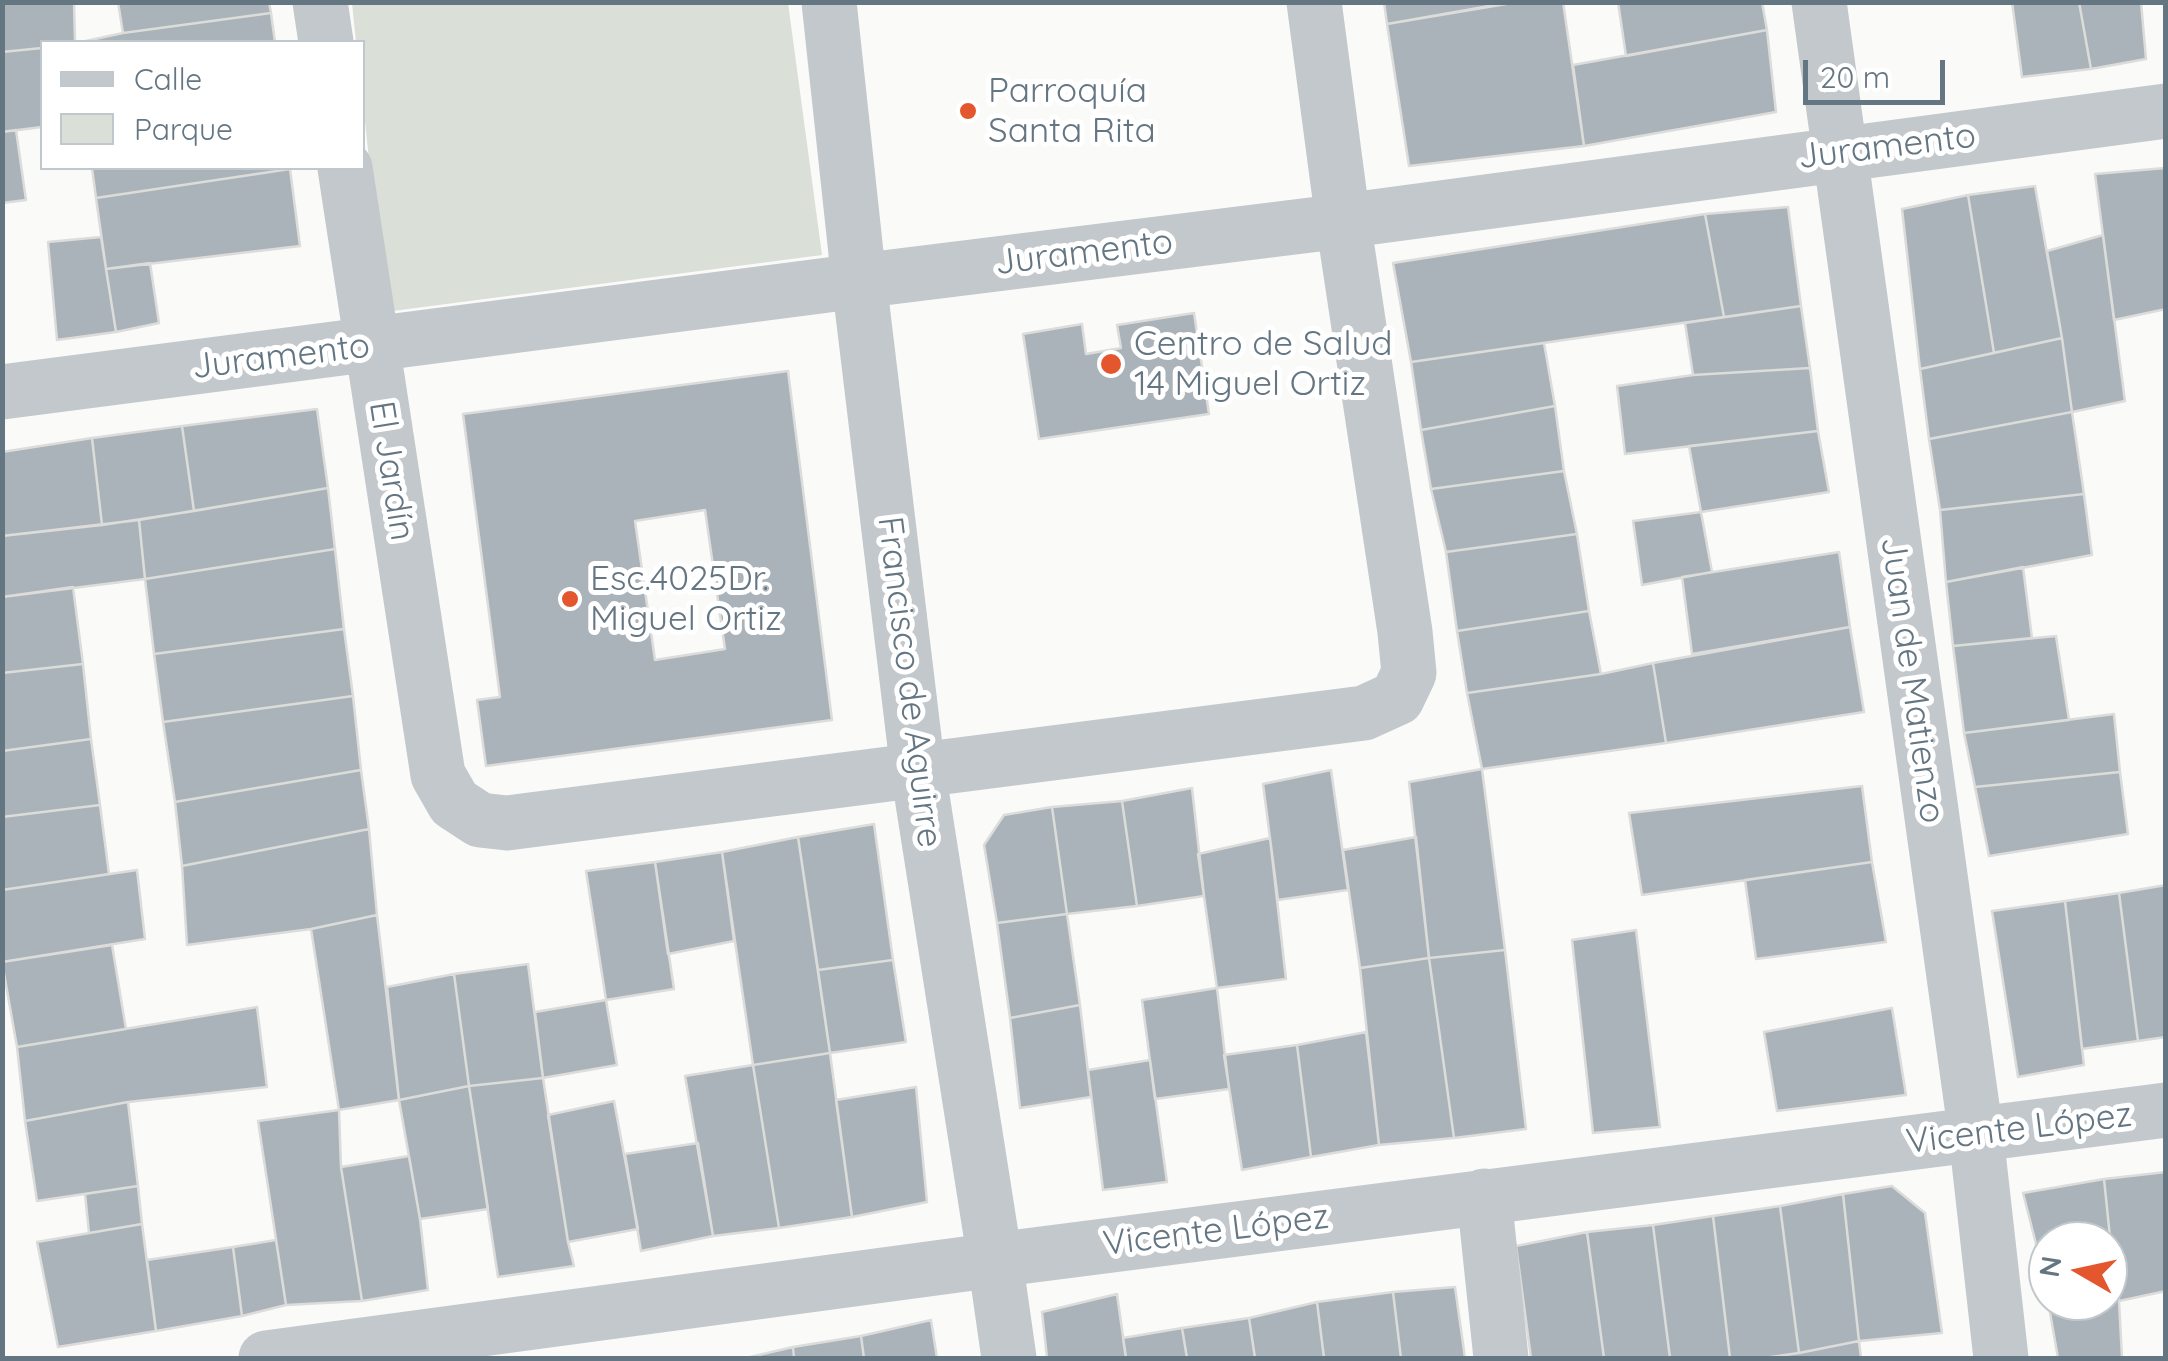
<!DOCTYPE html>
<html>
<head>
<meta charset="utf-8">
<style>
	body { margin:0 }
	#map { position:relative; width:2168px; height:1361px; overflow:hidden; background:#fafaf8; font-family:Quicksand,sans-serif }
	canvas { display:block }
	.frame { position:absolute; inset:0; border:5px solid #657683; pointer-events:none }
	.legend { position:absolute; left:40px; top:40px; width:325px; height:130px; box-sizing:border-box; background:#fff; border:2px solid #c1c8cd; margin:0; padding:12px 18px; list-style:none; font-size:30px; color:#657683 }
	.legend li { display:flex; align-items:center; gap:20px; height:50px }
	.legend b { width:50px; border:2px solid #c1c8cd }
	.north { position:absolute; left:2028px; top:1221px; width:100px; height:100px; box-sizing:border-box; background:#fff; border:2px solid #c1c8cd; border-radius:50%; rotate:279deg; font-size:28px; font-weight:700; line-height:40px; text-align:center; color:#657683 }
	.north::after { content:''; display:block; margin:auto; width:35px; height:45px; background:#e4572e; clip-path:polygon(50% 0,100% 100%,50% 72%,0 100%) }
	.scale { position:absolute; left:1803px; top:60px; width:142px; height:45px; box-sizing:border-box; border:5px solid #657683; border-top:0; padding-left:12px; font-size:30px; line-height:35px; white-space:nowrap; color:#657683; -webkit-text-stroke:8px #fff; paint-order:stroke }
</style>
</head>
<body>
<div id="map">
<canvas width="2168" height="1361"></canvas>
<div class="frame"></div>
<ul class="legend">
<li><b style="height:12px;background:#c3c8cc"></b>Calle</li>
<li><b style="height:28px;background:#dadfd7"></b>Parque</li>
</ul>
<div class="north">N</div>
<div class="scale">20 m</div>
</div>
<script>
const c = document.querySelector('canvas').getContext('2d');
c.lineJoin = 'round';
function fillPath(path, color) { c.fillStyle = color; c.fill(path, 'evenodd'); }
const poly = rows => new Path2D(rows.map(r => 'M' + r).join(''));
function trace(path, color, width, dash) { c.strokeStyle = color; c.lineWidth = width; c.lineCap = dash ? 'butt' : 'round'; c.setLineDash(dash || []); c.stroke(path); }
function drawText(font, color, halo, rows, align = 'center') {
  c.font = font + ' Quicksand,sans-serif'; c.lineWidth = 10; c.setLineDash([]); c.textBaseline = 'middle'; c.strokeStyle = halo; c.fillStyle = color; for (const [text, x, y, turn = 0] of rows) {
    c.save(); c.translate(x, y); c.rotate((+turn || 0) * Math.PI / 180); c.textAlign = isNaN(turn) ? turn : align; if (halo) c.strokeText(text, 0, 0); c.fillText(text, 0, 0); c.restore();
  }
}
const green = poly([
	[352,3,788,3,822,255,385,312,363,102,362,42,356,42]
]);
const building = poly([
	[2,2,74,2,75,42,42,42,42,48,2,52,2,2],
	[118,2,269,2,271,13,123,33,118,2],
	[1384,2,1506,2,1506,4,1387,24,1384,2],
	[1512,2,1563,2,1584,146,1409,166,1387,24,1512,2],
	[1618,2,1762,2,1767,30,1626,56,1618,2],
	[2012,2,2079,2,2091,69,2022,77,2012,2],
	[2079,2,2141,2,2146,59,2091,69,2079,2],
	[271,13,275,42,81,42,123,33,271,13],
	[1767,30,1776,112,1584,146,1573,65,1767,30],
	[42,48,42,127,2,132,2,52,42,48],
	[16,130,26,200,2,203,2,132,16,130],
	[92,168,290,168,290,169,96,198,92,168],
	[2165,168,2166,309,2114,320,2095,174,2165,168],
	[290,169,300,246,106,269,96,198,290,169],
	[2035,186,2062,338,1994,353,1968,195,2035,186],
	[1968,195,1994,353,1920,369,1902,209,1968,195],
	[1788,207,1801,306,1724,317,1705,214,1788,207],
	[1705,214,1724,317,1411,362,1393,263,1705,214],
	[2103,235,2125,401,2072,412,2062,338,2047,251,2103,235],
	[101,237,116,332,57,340,48,242,101,237],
	[150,263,159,323,116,332,106,269,150,263],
	[1801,306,1810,368,1693,375,1685,323,1801,306],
	[1194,313,1209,414,1039,439,1023,334,1082,324,1086,354,1121,348,1117,325,1194,313],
	[2062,338,2072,412,1929,439,1920,369,2062,338],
	[1544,343,1555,406,1421,430,1411,362,1544,343],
	[1810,368,1818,431,1625,454,1617,386,1693,375,1810,368],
	[788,371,832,720,486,766,477,700,500,697,463,414,788,371],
	[705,510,725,649,655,660,635,521,705,510],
	[1555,406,1564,471,1431,489,1421,430,1555,406],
	[317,409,328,488,194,511,182,426,317,409],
	[2072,412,2084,494,1940,510,1929,439,2072,412],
	[182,426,194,511,102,525,92,438,182,426],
	[1818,431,1829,492,1701,512,1689,446,1818,431],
	[92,438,102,525,2,536,2,452,92,438],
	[1564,471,1577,534,1446,552,1431,489,1564,471],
	[328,488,335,549,145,579,139,520,328,488],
	[2084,494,2092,555,1946,582,1940,510,2084,494],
	[1701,512,1712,572,1642,585,1633,521,1701,512],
	[139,520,145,579,2,597,2,536,139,520],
	[1577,534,1589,611,1457,631,1446,552,1577,534],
	[335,549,344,629,154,654,145,579,335,549],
	[1839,552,1850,627,1692,654,1682,577,1839,552],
	[2023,567,2032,638,1953,646,1946,582,2023,567],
	[73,587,83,664,2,673,2,597,73,587],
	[1589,611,1601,674,1467,693,1457,631,1589,611],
	[1850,627,1864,712,1666,743,1653,663,1850,627],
	[344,629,353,696,163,722,154,654,344,629],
	[2056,636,2069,720,1964,733,1953,646,2056,636],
	[1653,663,1666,743,1482,769,1467,693,1601,674,1653,663],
	[83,664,91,739,2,751,2,673,83,664],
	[353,696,361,770,175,802,163,722,353,696],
	[2114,714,2120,772,1975,787,1964,733,2114,714],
	[91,739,100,805,2,817,2,751,91,739],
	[1482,769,1505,950,1429,958,1409,782,1482,769],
	[361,770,369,829,182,866,175,802,361,770],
	[1331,770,1348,890,1278,900,1263,784,1331,770],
	[2120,772,2128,834,1989,856,1975,787,2120,772],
	[1862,786,1872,862,1642,895,1629,813,1862,786],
	[1192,788,1204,896,1137,906,1122,801,1192,788],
	[1122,801,1137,906,1067,914,1052,807,1122,801],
	[100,805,109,874,2,890,2,817,100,805],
	[1052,807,1067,914,997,923,984,845,1004,815,1052,807],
	[874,824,893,960,818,970,798,837,874,824],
	[369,829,377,915,311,929,187,945,182,866,369,829],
	[798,837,830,1053,753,1065,722,852,798,837],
	[1416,837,1429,958,1360,968,1343,850,1416,837],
	[1270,838,1286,979,1217,988,1198,854,1270,838],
	[722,852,734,941,668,954,655,862,722,852],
	[655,862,674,989,606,1000,586,871,655,862],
	[1872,862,1886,942,1756,959,1745,880,1872,862],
	[137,870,145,939,2,962,2,890,137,870],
	[2166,885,2166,1037,2138,1041,2119,893,2166,885],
	[2119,893,2138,1041,2082,1049,2065,901,2119,893],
	[2065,901,2084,1065,2018,1077,1992,911,2065,901],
	[1067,914,1080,1005,1010,1018,997,923,1067,914],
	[377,915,399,1100,339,1110,311,929,377,915],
	[1636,930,1660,1127,1593,1133,1572,940,1636,930],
	[112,945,126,1029,17,1047,2,962,112,945],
	[1505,950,1526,1129,1454,1138,1429,958,1505,950],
	[1429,958,1454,1138,1379,1145,1360,968,1429,958],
	[893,960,906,1042,830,1053,818,970,893,960],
	[528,964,543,1078,469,1086,454,974,528,964],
	[454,974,469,1086,399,1100,387,987,454,974],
	[1217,988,1229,1089,1155,1099,1142,1000,1217,988],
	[606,1000,617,1065,543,1078,535,1012,606,1000],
	[1080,1005,1091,1097,1020,1108,1010,1018,1080,1005],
	[257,1007,267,1087,128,1102,25,1121,17,1047,257,1007],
	[1892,1008,1906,1095,1777,1111,1764,1032,1892,1008],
	[1366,1032,1379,1145,1311,1157,1297,1045,1366,1032],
	[1297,1045,1311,1157,1242,1170,1224,1055,1297,1045],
	[830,1053,852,1217,779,1228,753,1065,830,1053],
	[1150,1060,1167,1182,1103,1190,1088,1070,1150,1060],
	[753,1065,779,1228,713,1236,685,1076,753,1065],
	[543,1078,568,1242,574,1266,498,1277,469,1086,543,1078],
	[469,1086,488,1209,420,1219,399,1100,469,1086],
	[916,1087,927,1202,852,1217,836,1100,916,1087],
	[614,1101,638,1229,568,1242,548,1115,614,1101],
	[128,1102,138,1186,37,1201,25,1121,128,1102],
	[339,1110,341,1167,362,1301,286,1305,258,1121,339,1110],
	[698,1143,713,1236,641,1251,625,1154,698,1143],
	[409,1156,420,1219,428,1290,362,1301,341,1167,409,1156],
	[2166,1172,2166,1291,2119,1301,2113,1266,2104,1179,2166,1172],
	[2104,1179,2113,1266,2108,1267,2108,1241,2048,1241,2048,1279,2045,1279,2023,1193,2104,1179],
	[138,1186,142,1224,89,1233,85,1194,138,1186],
	[1892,1186,1925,1213,1942,1333,1859,1341,1843,1194,1892,1186],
	[1843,1194,1859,1341,1799,1353,1780,1206,1843,1194],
	[1780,1206,1799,1353,1764,1358,1730,1358,1713,1216,1780,1206],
	[1713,1216,1730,1358,1670,1358,1653,1225,1713,1216],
	[142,1224,156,1331,58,1347,37,1242,142,1224],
	[1653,1225,1670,1358,1604,1358,1587,1232,1653,1225],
	[1587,1232,1604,1358,1531,1358,1516,1246,1587,1232],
	[276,1240,286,1305,242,1316,233,1247,276,1240],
	[233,1247,242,1316,156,1331,147,1260,233,1247],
	[2113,1266,2119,1301,2122,1358,2058,1358,2048,1301,2108,1301,2108,1267,2113,1266],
	[1455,1287,1465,1358,1401,1358,1393,1292,1455,1287],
	[1393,1292,1401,1358,1324,1358,1317,1302,1393,1292],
	[1117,1294,1126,1358,1047,1358,1042,1312,1117,1294],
	[1317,1302,1324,1358,1255,1358,1249,1318,1317,1302],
	[1249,1318,1255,1358,1187,1358,1182,1328,1249,1318],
	[931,1320,937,1358,864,1358,861,1336,931,1320],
	[1182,1328,1187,1358,1126,1358,1123,1338,1182,1328],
	[861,1336,864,1358,794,1358,793,1347,861,1336],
	[1859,1341,1861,1358,1764,1358,1799,1353,1859,1341],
	[793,1347,794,1358,746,1358,793,1347]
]);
const minor = poly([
	[320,2,326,42],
	[829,2,859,281,918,771,995,1260,1009,1358],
	[1819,2,1976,1135,2001,1358],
	[345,168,438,775,454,803,480,820,507,823,1364,713,1397,698,1409,673,1405,632,1343,221,1314,2],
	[2,392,859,281,1343,221,2166,111],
	[1484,1196,1501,1358],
	[266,1358,995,1260,2166,1110]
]);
const markers = [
	[968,111,10,"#e4572e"],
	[1111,364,12,"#e4572e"],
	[570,599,10,"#e4572e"]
];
const poiNames = [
	["Parroquía",988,91],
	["Santa Rita",988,131],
	["Centro de Salud",1134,344],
	["14 Miguel Ortiz",1134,384],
	["Esc.4025Dr.",590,579],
	["Miguel Ortiz",590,619]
];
const streetNames = [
	["Juramento",1887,147,-7],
	["Juramento",1084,253,-7],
	["Juramento",281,357,-7],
	["El Jardín",391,471,81],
	["Juan de Matienzo",1912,680,82],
	["Francisco de Aguirre",909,682,83],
	["Vicente López",2019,1129,-7],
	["Vicente López",1216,1231,-7]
];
fillPath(green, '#dadfd7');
fillPath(building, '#aab3b9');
trace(building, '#dcdcda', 2.5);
trace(minor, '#c3c8cc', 55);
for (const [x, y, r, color] of markers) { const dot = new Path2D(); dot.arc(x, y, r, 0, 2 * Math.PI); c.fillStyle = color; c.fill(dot); trace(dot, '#fff', 4); }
drawText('35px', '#657683', '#fff', poiNames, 'left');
drawText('35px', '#657683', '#fff', streetNames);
</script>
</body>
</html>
